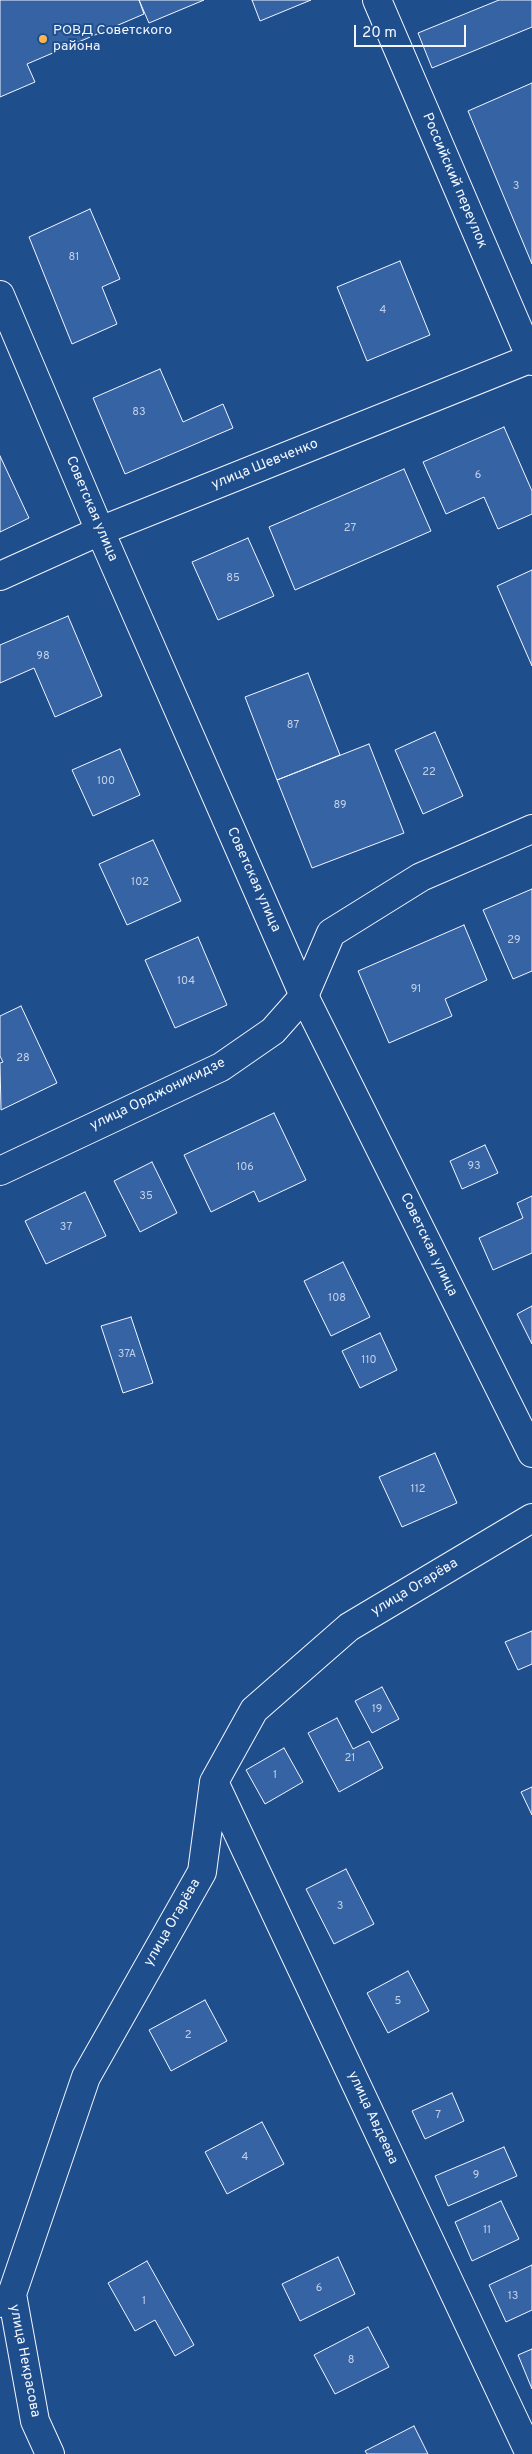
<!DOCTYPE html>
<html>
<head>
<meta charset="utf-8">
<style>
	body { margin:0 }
	#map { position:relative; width:532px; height:2454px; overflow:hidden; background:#1f4e8c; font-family:Overpass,sans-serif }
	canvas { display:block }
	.scale { position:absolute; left:354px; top:25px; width:112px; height:22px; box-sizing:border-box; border:2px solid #f2f6ff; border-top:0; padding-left:6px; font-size:15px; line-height:18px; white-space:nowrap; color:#f2f6ff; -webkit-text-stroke:4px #1f4e8c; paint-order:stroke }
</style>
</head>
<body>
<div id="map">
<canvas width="532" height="2454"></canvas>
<div class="scale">20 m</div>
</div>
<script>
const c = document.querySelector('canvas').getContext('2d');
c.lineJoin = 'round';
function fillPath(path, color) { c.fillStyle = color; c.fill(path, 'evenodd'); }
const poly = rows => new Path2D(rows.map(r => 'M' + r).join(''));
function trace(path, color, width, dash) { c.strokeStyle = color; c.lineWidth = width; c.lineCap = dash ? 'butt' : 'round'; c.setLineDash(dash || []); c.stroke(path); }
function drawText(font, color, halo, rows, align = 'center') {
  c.font = font + ' Overpass,sans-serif'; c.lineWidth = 4; c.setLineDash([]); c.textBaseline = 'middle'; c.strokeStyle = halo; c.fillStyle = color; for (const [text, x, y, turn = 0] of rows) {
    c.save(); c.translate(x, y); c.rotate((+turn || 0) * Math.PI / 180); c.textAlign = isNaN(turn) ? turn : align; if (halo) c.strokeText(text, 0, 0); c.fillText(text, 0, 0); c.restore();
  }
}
const building = poly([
	[0,0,139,0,144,14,27,64,35,82,0,97,0,0],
	[139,0,204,0,149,23,139,0],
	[252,0,311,0,260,21,252,0],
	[499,0,532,0,532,27,432,68,418,33,499,0],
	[532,83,532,264,468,111,532,83],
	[90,209,120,279,102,287,117,324,72,344,29,237,90,209],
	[400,261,430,335,367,361,337,287,400,261],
	[160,369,183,422,223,404,233,428,125,474,93,398,160,369],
	[504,427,532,491,532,514,498,529,484,497,446,514,423,462,504,427],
	[0,456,29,518,0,532,0,456],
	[404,469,431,531,295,590,269,527,404,469],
	[248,538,274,596,218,620,192,562,248,538],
	[532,570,532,666,497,586,532,570],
	[68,616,102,696,55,717,34,668,0,683,0,645,68,616],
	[308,673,340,755,277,780,245,697,308,673],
	[435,732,463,796,423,814,395,750,435,732],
	[369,744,404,833,312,868,277,780,369,744],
	[120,749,140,795,93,816,72,770,120,749],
	[153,840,181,901,127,925,99,864,153,840],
	[532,889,532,971,513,979,483,910,532,889],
	[464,925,487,980,445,999,452,1016,389,1043,358,971,464,925],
	[198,937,227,1005,175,1028,145,960,198,937],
	[21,1006,57,1083,1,1110,0,1063,3,1062,0,1056,0,1016,21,1006],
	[274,1113,306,1180,259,1202,254,1191,211,1212,184,1155,274,1113],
	[485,1145,498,1173,462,1189,450,1161,485,1145],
	[152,1162,177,1213,140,1232,114,1181,152,1162],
	[85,1192,106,1236,46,1264,25,1221,85,1192],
	[532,1196,532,1253,493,1270,479,1238,523,1218,517,1203,532,1196],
	[343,1262,370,1317,331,1336,304,1281,343,1262],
	[532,1306,532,1344,517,1314,532,1306],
	[131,1317,153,1383,123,1393,101,1326,131,1317],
	[380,1333,397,1370,360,1388,342,1351,380,1333],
	[435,1453,457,1503,402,1527,379,1477,435,1453],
	[532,1631,532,1664,518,1670,505,1642,532,1631],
	[382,1687,399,1719,372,1733,355,1701,382,1687],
	[337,1718,353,1749,369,1741,383,1768,339,1792,308,1733,337,1718],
	[284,1748,303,1782,265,1804,246,1770,284,1748],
	[532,1787,532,1815,521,1792,532,1787],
	[346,1869,374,1924,334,1944,306,1889,346,1869],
	[408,1971,429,2011,388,2033,367,1993,408,1971],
	[205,2000,227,2041,171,2071,149,2030,205,2000],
	[452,2093,464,2121,425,2139,412,2111,452,2093],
	[262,2122,284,2164,227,2194,205,2152,262,2122],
	[504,2147,517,2176,448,2206,435,2176,504,2147],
	[501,2201,519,2239,472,2261,455,2222,501,2201],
	[338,2257,355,2294,300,2321,282,2284,338,2257],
	[147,2261,194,2345,175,2356,155,2320,135,2331,108,2283,147,2261],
	[532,2265,532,2310,506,2322,489,2285,532,2265],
	[368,2327,389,2367,335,2394,314,2355,368,2327],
	[532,2349,532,2389,518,2355,532,2349],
	[414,2426,428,2454,367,2454,365,2451,414,2426]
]);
const street = poly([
	[377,0,532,361],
	[0,576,100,531,532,358],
	[304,996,532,1453],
	[214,1782,530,2454],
	[12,2294,35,2421,50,2454],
	[0,2303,12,2294,86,2077,202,1872,214,1782,254,1710,349,1627,532,1518]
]);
const secondary = poly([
	[0,295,100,531,304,996]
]);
const primary = poly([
	[0,1171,221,1067,273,1031,304,996,331,933,421,877,532,829]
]);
const markers = [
	[43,39,5,"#ffb74d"]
];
const numberNames = [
	["3",516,187],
	["81",74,258],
	["4",383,311],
	["83",139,413],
	["6",478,476],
	["27",350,529],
	["85",233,579],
	["98",43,657],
	["87",293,726],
	["22",429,773],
	["100",106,782],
	["89",340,806],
	["102",140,883],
	["29",514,941],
	["104",186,982],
	["91",416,990],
	["28",23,1059],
	["93",474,1167],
	["106",245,1168],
	["35",146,1197],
	["37",66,1228],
	["108",337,1299],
	["37А",127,1355],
	["110",369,1361],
	["112",418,1490],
	["19",377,1710],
	["21",350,1759],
	["1",275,1776],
	["3",340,1907],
	["5",398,2002],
	["2",188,2036],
	["7",438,2116],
	["4",245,2158],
	["9",476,2176],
	["11",487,2231],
	["6",319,2289],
	["13",513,2297],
	["1",144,2302],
	["8",351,2361]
];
const poiNames = [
	["РОВД Советского",53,31],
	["района",53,47]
];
const streetNames = [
	["Российский переулок",454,181,67],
	["улица Шевченко",265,465,-22],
	["Советская улица",91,509,67],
	["Советская улица",253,880,66],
	["улица Орджоникидзе",158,1095,-26],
	["Советская улица",428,1245,64],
	["улица Огарёва",415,1588,-31],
	["улица Огарёва",173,1923,-60],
	["улица Авдеева",372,2118,65],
	["улица Некрасова",24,2361,79]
];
fillPath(building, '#3563a3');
trace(building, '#f2f6ff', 1);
trace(street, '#f2f6ff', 30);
trace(secondary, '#f2f6ff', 30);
trace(primary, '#f2f6ff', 30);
trace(street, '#1f4e8c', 28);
trace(secondary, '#1f4e8c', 28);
trace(primary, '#1f4e8c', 28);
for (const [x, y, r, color] of markers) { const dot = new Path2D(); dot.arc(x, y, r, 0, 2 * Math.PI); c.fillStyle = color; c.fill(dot); trace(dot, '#1f4e8c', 2); }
drawText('11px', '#c3d1e8', null, numberNames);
drawText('14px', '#f2f6ff', '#1f4e8c', poiNames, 'left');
drawText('14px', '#f2f6ff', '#1f4e8c', streetNames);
</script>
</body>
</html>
